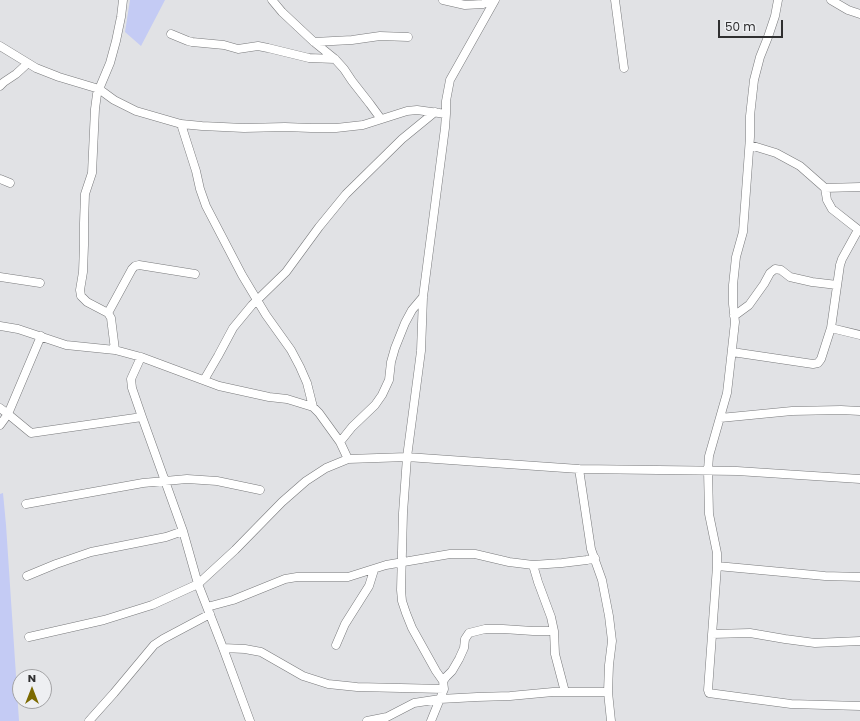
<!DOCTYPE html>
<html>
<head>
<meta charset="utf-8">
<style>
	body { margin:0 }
	#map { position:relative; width:860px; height:721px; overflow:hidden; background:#e1e2e5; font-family:Poppins,sans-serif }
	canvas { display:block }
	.north { position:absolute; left:12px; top:669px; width:40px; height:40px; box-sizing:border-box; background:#eeeff2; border:1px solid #a2a2a4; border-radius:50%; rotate:0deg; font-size:11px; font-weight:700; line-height:16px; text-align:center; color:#2f2f30 }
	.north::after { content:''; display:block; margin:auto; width:14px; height:18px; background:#7c6a01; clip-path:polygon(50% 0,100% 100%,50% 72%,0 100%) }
	.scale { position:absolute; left:718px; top:20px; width:65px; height:18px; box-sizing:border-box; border:2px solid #2f2f30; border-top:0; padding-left:5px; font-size:12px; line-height:14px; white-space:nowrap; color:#2f2f30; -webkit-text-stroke:3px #eeeff2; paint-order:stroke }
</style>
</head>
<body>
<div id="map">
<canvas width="860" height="721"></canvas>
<div class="north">N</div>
<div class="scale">50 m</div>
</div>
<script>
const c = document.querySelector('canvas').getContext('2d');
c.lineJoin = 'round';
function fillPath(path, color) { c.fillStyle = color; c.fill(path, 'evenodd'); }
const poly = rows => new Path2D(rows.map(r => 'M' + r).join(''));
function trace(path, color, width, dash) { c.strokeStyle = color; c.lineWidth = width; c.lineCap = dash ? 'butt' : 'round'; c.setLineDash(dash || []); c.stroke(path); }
const green = poly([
	[130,0,165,0,141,46,125,32],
	[3,493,6,525,19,721,0,721,0,494]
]);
const minor = poly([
	[272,0,282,12,314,42,335,59,344,69,352,81,370,104,381,119],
	[443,0,465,5,483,4,494,0],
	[615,0,624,68],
	[778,0,775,16,768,37,760,57,754,80,750,116,750,137,743,232,736,257,733,285,733,304,735,322,730,367,727,393,709,456,708,470,709,514,717,553,717,566,708,690,709,693,716,694,791,704,860,706],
	[831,0,848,10,860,14],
	[171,34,188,41,192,42,224,45,238,49,258,46,268,48,309,58,335,59],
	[314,42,352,40,380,36,408,37],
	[0,46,36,68,59,77,99,89,114,100,136,111,181,124,202,126,244,128,285,127,311,128,336,128,363,125,407,111,417,110,446,114,445,128,423,297,421,351,407,457,403,513,401,590,402,601,406,613,412,628,436,671,443,681,444,689,431,721],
	[0,86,4,82,16,74,28,63],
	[446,114,446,101,450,80,495,0],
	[181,124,196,171,200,189,206,206,242,275,266,315,291,350,300,367,307,383,313,407,319,413,340,442,348,459],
	[750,145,776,153,800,166,825,188,827,200,832,209,860,231],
	[0,179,10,183],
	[825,188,860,187],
	[0,277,40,283],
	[108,313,132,269,135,266,139,265,195,274],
	[734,316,749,305,764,284,770,273,775,269,781,270,790,277,812,282,837,285],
	[0,326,18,329,66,345,115,350,141,357,219,386,269,397,287,399,313,407],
	[831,328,860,335],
	[115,350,111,318,108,313,87,302,81,296,80,290,83,272,84,245,84,223,85,194,92,173,95,109,97,94,110,63,116,41,121,17,123,0],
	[732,352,813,364,818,363,821,359,831,328,840,265,842,259,858,230],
	[141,357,131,379,132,388,142,417,183,531,198,584,223,648,250,721],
	[204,380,218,356,233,328,252,305,286,272,319,227,346,194,402,139,435,112],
	[0,408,8,414,31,433,142,417],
	[720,418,792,411,841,410,860,411],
	[0,425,8,414,41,336],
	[340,442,352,427,375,405,382,395,389,380,391,362,395,348,405,323,412,310,423,297],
	[579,469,591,549,602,580,609,616,612,641,609,665,608,692,611,721],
	[26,504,143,483,187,479,217,481,260,490],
	[533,565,538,582,551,617,554,631,555,654,565,692],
	[717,566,825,576,860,577],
	[27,576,56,564,91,552,166,537,183,531],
	[207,607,233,600,285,579,297,577,348,577,386,565,450,554,475,554,509,562,533,565,562,563,587,560,595,558],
	[712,634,750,633,785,639,815,643,860,641],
	[29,637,104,620,152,605,198,584,235,550,282,502,306,481,326,468,348,459,407,457,579,469,737,471,860,479],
	[336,645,345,624,369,586,374,570],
	[223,648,245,649,261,652,303,676,328,684,357,687,444,689],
	[443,681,446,677,452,671,459,659,464,648,465,639,469,633,485,629,503,629,533,631,554,631],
	[89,721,114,693,154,645,163,639,210,614],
	[367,721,387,717,414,703,440,699,477,697,510,696,553,692,608,692]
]);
fillPath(green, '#c4cbf4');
trace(minor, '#78797b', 9);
trace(minor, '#fff', 8);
</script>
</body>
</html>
